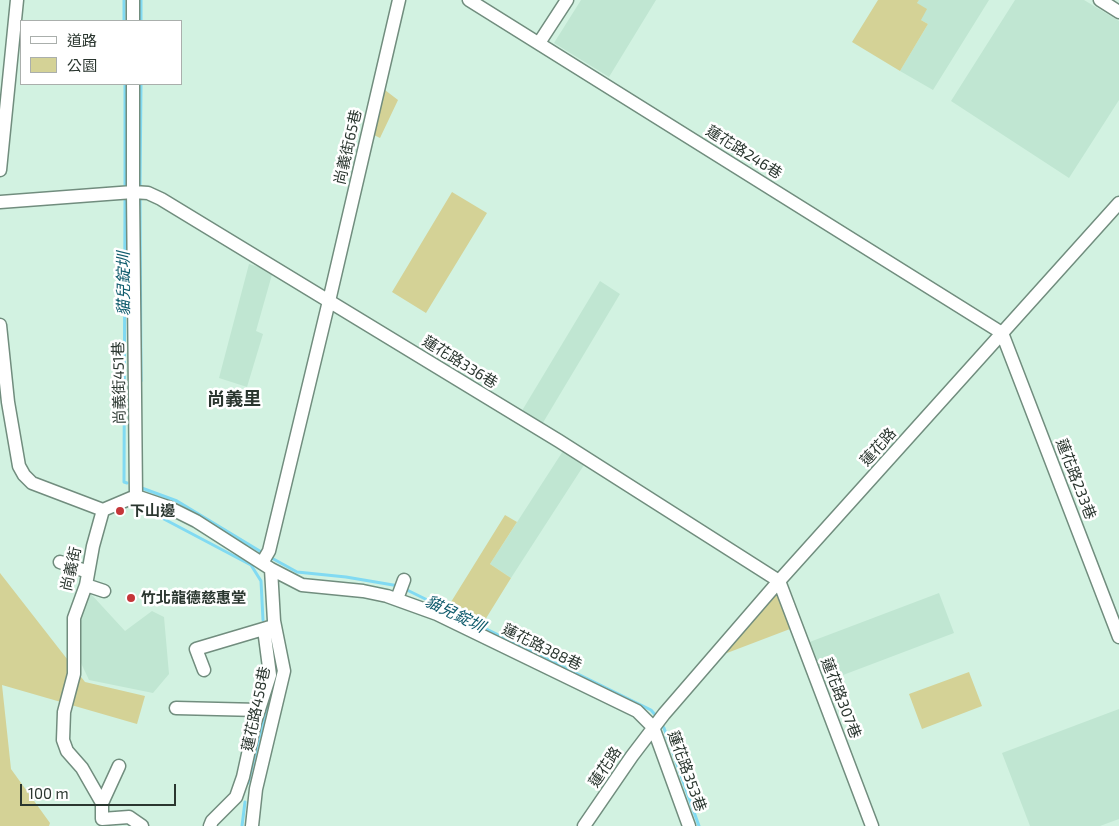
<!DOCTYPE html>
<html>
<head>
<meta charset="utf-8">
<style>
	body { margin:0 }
	#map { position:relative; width:1119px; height:826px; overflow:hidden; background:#d2f2e1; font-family:"Exo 2","Noto Sans TC",sans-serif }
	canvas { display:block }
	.legend { position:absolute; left:20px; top:20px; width:162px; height:65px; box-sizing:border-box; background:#fff; border:1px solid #aaafac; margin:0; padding:6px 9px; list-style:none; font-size:15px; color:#2a362f }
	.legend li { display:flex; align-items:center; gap:10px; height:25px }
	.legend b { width:25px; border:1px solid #aaafac }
	.scale { position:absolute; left:20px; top:784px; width:156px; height:22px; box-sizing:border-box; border:2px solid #2a362f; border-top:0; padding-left:6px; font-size:15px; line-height:18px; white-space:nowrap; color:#2a362f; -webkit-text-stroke:4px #fff; paint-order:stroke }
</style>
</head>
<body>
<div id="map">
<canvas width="1119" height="826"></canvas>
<ul class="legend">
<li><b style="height:6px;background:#fff"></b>道路</li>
<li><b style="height:14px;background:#d4d296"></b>公園</li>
</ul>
<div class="scale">100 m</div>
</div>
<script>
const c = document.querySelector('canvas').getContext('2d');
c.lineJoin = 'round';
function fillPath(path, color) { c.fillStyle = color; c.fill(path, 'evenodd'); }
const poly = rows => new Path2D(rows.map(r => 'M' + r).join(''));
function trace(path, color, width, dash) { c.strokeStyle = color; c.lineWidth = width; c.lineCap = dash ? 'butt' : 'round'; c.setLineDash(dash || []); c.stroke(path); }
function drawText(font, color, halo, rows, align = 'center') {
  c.font = font + ' "Exo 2","Noto Sans TC",sans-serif'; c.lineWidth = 5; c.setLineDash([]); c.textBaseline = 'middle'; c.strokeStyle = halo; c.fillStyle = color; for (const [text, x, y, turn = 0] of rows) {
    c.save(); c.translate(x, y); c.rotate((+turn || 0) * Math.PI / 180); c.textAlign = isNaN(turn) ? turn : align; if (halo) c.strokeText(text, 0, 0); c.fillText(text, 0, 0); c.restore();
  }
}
const built = poly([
	[581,0,656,0,609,77,554,43],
	[919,0,989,0,933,90,900,71,928,24,921,20,917,3],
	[1015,0,1084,0,1119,21,1119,100,1069,178,951,101],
	[249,264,273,271,256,331,263,334,247,387,219,378],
	[600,281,620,294,541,426,520,414],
	[563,451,584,465,511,578,490,564],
	[90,593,125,631,152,611,164,617,169,674,153,693,89,680,81,663,78,622],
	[939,593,954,633,822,683,807,643],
	[1119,709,1119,819,1100,826,1030,826,1002,753]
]);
const green = poly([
	[878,0,919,0,917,3,927,9,921,20,928,24,900,71,852,42],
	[381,87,398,100,380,138,370,133],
	[452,192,487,213,426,313,392,292],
	[505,515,517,522,490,564,511,578,485,620,451,602],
	[0,573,85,682,145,696,137,724,2,685,11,769,50,823,49,826,0,826],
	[777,594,790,629,727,653,728,648],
	[969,672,982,706,922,729,909,694]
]);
const stream = poly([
	[124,0,124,21],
	[141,21,141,0],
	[140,188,141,84],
	[125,191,125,84],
	[125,197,124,482,127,483],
	[140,197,141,381],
	[139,487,177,501,263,553],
	[145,509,251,565,261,581,263,620],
	[268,556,297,572,346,577,399,586],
	[405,589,651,710,657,717],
	[660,722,664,728,699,826],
	[248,783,267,706],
	[242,826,245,802]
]);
const minor = poly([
	[133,0,133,21],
	[469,0,1002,333,1119,637],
	[1100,0,1119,12],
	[539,43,567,0],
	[133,84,133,192,136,496],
	[0,170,17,0],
	[0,202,133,192,148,193,161,199,559,441,779,581,872,826],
	[0,325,8,402,19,466,24,475,32,483,103,510],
	[136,496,168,507,196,521,271,569,302,585,363,591,387,596,437,614,637,711,653,727,689,826],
	[103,510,93,546,86,585,74,618,74,674,64,712,63,740,67,751,82,768,102,803,102,819,129,817,142,826],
	[103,510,136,496],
	[60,562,88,572],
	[262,563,269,551,329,301,399,0],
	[86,585,104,591],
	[397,599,404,580],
	[204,670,196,649,270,627],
	[176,708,259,710],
	[102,803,119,766],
	[210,826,212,821,236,797,243,777,255,722,270,675,264,629],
	[252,826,256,789,284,671,274,621,271,569],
	[584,826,632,756,664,714,779,581,1119,203]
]);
const markers = [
	[120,511,5,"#c53639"],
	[131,598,5,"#c53639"]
];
const streetNames = [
	["尚義街65巷",348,147,-77],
	["蓮花路246巷",744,152,32],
	["蓮花路336巷",460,362,32],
	["尚義街451巷",119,383,-91],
	["蓮花路",878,447,-48],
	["蓮花路233巷",1076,479,69],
	["尚義街",71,569,-77],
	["蓮花路388巷",542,647,26],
	["蓮花路307巷",841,698,69],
	["蓮花路458巷",256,709,-78],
	["蓮花路",605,767,-56],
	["蓮花路353巷",687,771,70]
];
const poiNames = [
	["下山邊",130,511],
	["竹北龍德慈惠堂",141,598]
];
const waterNames = [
	["貓兒錠圳",124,284,-90],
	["貓兒錠圳",455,614,26]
];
const quarterNames = [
	["尚義里",234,399]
];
fillPath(built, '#c0e6d2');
fillPath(green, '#d4d296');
trace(stream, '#81daf2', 3);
trace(minor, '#718d7e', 15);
trace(minor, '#fff', 12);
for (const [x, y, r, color] of markers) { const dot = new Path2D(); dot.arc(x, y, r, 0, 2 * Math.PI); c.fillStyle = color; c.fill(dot); trace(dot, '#fff', 2); }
drawText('15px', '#2a362f', '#fff', streetNames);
drawText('bold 15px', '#2a362f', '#fff', poiNames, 'left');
drawText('italic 16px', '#0f5b6c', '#fff', waterNames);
drawText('bold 18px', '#2a362f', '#fff', quarterNames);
</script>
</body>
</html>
